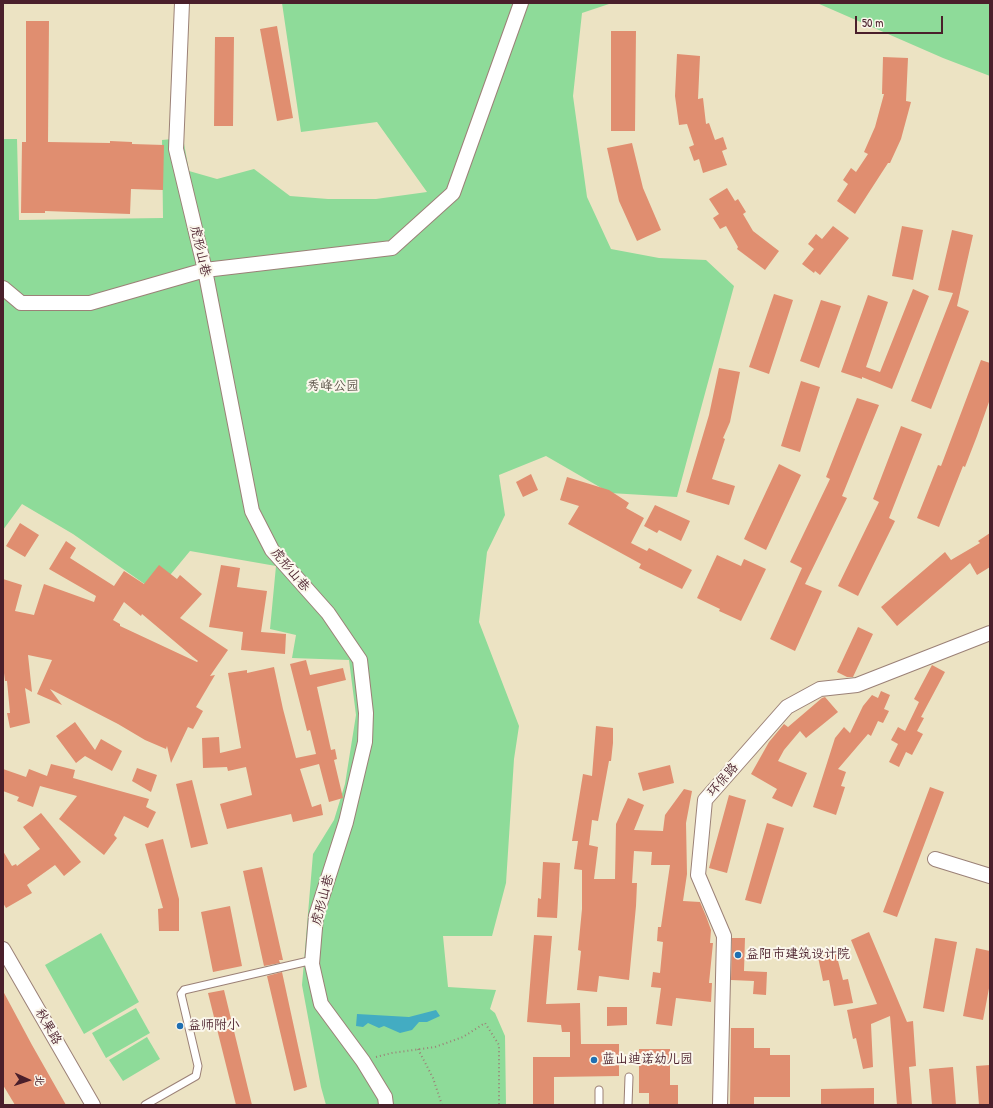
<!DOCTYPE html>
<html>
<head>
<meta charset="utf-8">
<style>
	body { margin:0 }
	#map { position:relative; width:993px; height:1108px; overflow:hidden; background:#ece3c3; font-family:"Patrick Hand","LXGW WenKai TC",sans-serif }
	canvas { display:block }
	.frame { position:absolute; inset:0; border:4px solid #4a1f2b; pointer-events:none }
	.north { position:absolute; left:8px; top:1060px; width:40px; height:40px; -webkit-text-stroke:3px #fbf7ec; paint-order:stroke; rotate:93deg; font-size:11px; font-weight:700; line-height:16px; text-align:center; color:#4a1f2b }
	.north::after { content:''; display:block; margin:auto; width:14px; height:18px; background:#4a1f2b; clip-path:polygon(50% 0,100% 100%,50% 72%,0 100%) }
	.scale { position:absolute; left:855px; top:16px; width:88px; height:18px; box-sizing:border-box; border:2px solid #4a1f2b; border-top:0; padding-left:5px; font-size:12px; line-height:14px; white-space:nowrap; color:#4a1f2b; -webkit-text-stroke:3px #fbf7ec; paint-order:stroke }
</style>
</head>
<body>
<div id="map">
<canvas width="993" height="1108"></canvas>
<div class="frame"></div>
<div class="north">北</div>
<div class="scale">50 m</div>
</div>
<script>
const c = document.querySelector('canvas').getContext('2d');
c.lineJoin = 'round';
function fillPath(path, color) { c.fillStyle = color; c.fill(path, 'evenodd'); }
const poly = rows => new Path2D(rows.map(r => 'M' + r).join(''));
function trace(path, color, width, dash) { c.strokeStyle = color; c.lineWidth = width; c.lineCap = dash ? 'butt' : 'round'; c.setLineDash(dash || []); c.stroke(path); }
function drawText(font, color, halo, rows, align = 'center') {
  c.font = font + ' "Patrick Hand","LXGW WenKai TC",sans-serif'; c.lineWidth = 4; c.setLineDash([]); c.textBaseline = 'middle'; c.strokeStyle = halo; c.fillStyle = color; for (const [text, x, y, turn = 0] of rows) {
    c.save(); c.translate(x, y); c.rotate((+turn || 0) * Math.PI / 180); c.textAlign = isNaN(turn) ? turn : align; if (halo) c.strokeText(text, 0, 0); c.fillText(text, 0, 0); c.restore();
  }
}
const green = poly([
	[282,3,612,3,582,13,573,96,587,197,611,249,659,258,706,260,734,286,677,497,610,493,546,456,499,475,505,515,487,552,479,622,519,726,514,759,506,883,492,936,443,936,448,987,496,990,490,1009,495,1013,505,1036,506,1105,326,1105,321,1087,302,985,313,854,334,820,345,784,356,715,349,660,292,658,296,635,270,629,276,566,190,551,156,592,73,534,22,504,3,530,3,139,17,139,19,220,163,218,162,140,183,138,189,171,217,179,254,169,290,196,328,199,376,199,427,192,377,122,301,132],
	[817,3,990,3,990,76,943,58],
	[101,933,139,1002,84,1034,45,965],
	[136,1008,150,1033,106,1058,92,1033],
	[147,1037,160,1059,123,1081,109,1060]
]);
const water = poly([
	[436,1010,440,1016,427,1022,419,1022,412,1030,400,1033,384,1026,379,1028,368,1023,363,1027,356,1026,357,1014,409,1017]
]);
const building = poly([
	[26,21,49,21,48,142,110,143,110,141,132,142,132,144,164,145,163,190,131,189,130,214,45,211,45,213,21,213,22,142,26,142],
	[277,26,293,118,277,121,260,29],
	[611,31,636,31,635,131,611,131],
	[215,37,234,37,233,126,214,126],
	[677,54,700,56,698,99,703,98,706,124,709,123,715,140,723,137,727,149,722,151,727,165,703,173,699,159,694,161,689,147,694,145,687,124,679,125,675,96],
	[883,57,908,58,906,101,911,102,901,139,890,163,888,163,855,214,837,201,848,184,843,180,851,168,856,172,868,154,864,152,875,127,884,94,882,94],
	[632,143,643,188,661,230,637,241,619,201,607,148],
	[727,188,735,201,738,199,746,212,743,214,753,231,779,251,765,270,737,249,738,247,726,226,720,229,713,218,719,214,709,199],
	[833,226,849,238,820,275,815,271,814,273,802,264,814,249,808,244,816,234,822,239],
	[902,226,923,230,913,280,892,276],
	[952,230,973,235,957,306,969,311,931,409,911,401,953,293,938,290],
	[913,289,929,296,892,389,862,377,862,379,841,372,868,295,888,302,866,367,880,372],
	[774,294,793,300,769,374,749,367],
	[821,300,841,306,819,368,800,361],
	[981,360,990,363,990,399,977,436,965,467,963,466,939,527,917,518,938,465,941,466],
	[719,368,740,372,730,422,723,438,725,439,712,479,735,486,729,505,686,492,709,415],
	[801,381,820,387,800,452,781,446],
	[857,398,879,405,842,496,847,498,805,584,822,591,795,651,770,639,802,568,790,562,830,479,826,477],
	[901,426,922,434,889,518,895,521,858,596,838,586,879,502,873,499],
	[779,464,801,475,766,550,744,539],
	[531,474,538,490,523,497,516,482],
	[567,477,609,490,629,503,626,508,644,518,631,543,647,551,649,548,692,570,682,589,639,568,641,564,568,524,579,506,560,500],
	[655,505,690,521,681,541,659,530,657,533,644,526],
	[20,523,39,535,25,557,6,546],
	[990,533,990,567,977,575,970,563,897,626,881,607,945,552,951,560,980,543,978,541],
	[66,541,76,548,70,558,114,586,124,571,144,584,159,565,177,579,180,575,202,594,180,618,228,650,210,676,215,675,196,707,203,711,193,729,188,727,171,763,167,746,166,749,145,740,118,724,50,689,62,705,37,694,52,660,28,655,32,692,25,688,30,723,10,728,7,713,10,713,7,681,5,681,3,665,3,579,22,585,15,611,34,615,44,584,94,602,96,596,49,569],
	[124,602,141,616,142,614,193,657,198,661,197,662,120,626,120,624,113,620],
	[717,555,741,566,744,559,766,569,741,621,719,611,720,609,697,598],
	[221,565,240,568,237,587,267,591,261,632,286,634,285,654,241,650,243,632,209,627],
	[858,627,873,634,853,677,847,677,837,672],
	[306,660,310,675,343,668,346,680,317,687,331,750,335,749,337,759,334,760,343,798,329,802,319,764,300,769,312,807,321,804,323,815,293,822,291,814,227,829,220,804,252,795,246,767,228,771,227,767,203,768,202,738,219,737,220,753,241,748,228,673,247,670,247,673,274,667,283,709,296,758,316,754,310,730,307,731,290,664],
	[932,665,945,672,921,717,924,718,917,731,923,734,912,755,906,752,899,767,889,762,898,744,891,740,898,727,905,731,919,702,914,699],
	[881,691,890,695,884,709,889,711,883,723,878,721,871,736,868,734,838,769,846,772,841,786,845,787,836,815,813,807,835,738,844,727,850,733,863,706,872,695,878,698],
	[825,697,838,712,806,738,800,731,784,750,778,761,807,773,792,807,772,798,777,789,751,774,769,742,784,724,788,727,822,698],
	[75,722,95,750,101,739,122,751,112,771,85,756,76,763,56,736],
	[596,726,613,728,613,743,611,761,609,761,598,821,592,820,589,845,598,847,594,879,615,879,616,824,628,798,644,805,634,830,663,831,665,815,684,789,692,791,686,823,687,874,683,901,700,902,706,916,711,930,710,943,713,943,709,983,712,983,711,1002,676,998,672,1026,656,1024,661,988,651,987,653,972,660,973,663,942,657,941,658,927,661,927,670,865,651,865,652,852,634,851,632,883,637,883,636,906,629,980,599,976,597,992,577,990,581,951,578,950,582,909,582,870,574,869,578,841,572,841,583,774,592,776],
	[51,764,75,770,73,778,149,799,146,807,156,812,148,828,124,816,114,835,117,838,104,855,59,819,77,796,40,786,33,807,17,801,19,797,3,791,3,769,26,777,29,769,47,776],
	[670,765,674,783,643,791,638,773],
	[137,768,157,775,151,792,132,781],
	[192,780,208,844,191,848,176,784],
	[930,787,944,792,897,917,883,912],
	[729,795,746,800,727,873,709,868],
	[41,813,81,862,64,876,55,865,27,885,32,893,6,908,3,903,3,851,12,866,16,864,17,866,40,849,23,827],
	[767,823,784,828,761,904,745,900],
	[163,839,179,899,179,931,159,931,158,909,163,908,145,844],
	[543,862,560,863,557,918,537,917,538,898,541,899],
	[262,867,283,960,279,960,280,963,264,966,243,871],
	[230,906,242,966,213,972,201,912],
	[869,932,907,1022,913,1021,916,1066,909,1067,912,1105,897,1105,890,1016,871,1024,873,1067,863,1069,856,1038,853,1039,847,1010,877,1004,851,940],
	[534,935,552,936,546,1004,580,1003,581,1044,619,1044,619,1076,554,1077,554,1105,533,1105,533,1057,570,1057,570,1032,562,1032,561,1025,527,1022],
	[732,938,745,938,744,971,767,972,766,995,753,994,754,981,731,980],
	[935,938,957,942,944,1012,923,1008],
	[976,948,990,951,990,983,983,1020,963,1016],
	[836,953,843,980,848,979,853,1003,834,1006,829,980,823,981,818,957],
	[282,972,307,1087,294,1091,267,976],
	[224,990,252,1105,236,1105,208,993],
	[3,991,32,1045,66,1105,15,1105,3,1085],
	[607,1007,627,1007,627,1025,607,1026],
	[731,1028,754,1028,754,1048,770,1048,770,1055,790,1055,790,1097,754,1097,754,1105,730,1105],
	[639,1049,670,1049,670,1085,678,1085,678,1105,649,1105,649,1093,639,1093],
	[990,1065,990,1105,979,1105,976,1066],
	[953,1067,956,1105,932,1105,929,1069],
	[874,1088,874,1105,821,1105,821,1089]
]);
const path = poly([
	[418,1049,433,1078,442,1105],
	[376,1057,392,1053,435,1047,463,1037,485,1023,499,1045,499,1105]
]);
const service = poly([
	[599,1090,599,1105],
	[145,1105,196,1076,198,1066,181,994,184,990,313,960],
	[628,1105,629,1077]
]);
const minor = poly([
	[182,3,176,149,205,270,252,511,272,550,328,613,360,660,366,713,365,742,346,822,316,916,312,964,321,1004,363,1061,385,1097,386,1105],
	[3,288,21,303,90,303,205,270,392,248,453,193,521,3],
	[935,859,990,876],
	[3,949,93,1105],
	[720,1105,724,936,698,875,705,800,787,707,820,689,857,685,990,633]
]);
const markers = [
	[738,955,4,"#1f6fb2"],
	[180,1026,4,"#1f6fb2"],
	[594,1060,4,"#1f6fb2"]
];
const streetNames = [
	["虎形山巷",200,251,77],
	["虎形山巷",290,570,50],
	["环保路",723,780,-49],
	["虎形山巷",323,900,-75],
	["秋果路",48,1027,60]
];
const parkNames = [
	["秀峰公园",333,387]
];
const poiNames = [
	["益阳市建筑设计院",746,955],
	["益师附小",188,1026],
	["蓝山迪诺幼儿园",602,1060]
];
fillPath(green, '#8edb99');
fillPath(water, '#43acc2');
fillPath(building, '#e08e70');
trace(service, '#9b8177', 9);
trace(minor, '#9b8177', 16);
trace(path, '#9b8177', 2, [1, 3]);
trace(service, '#fff', 7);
trace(minor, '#fff', 14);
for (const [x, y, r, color] of markers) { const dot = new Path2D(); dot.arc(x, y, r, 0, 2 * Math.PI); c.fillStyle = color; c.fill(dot); trace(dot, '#fbf7ec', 1.5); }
drawText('13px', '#4a1f2b', '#fbf7ec', streetNames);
drawText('13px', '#5e574c', '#fbf7ec', parkNames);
drawText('13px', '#4a1f2b', '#fbf7ec', poiNames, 'left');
</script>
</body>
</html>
